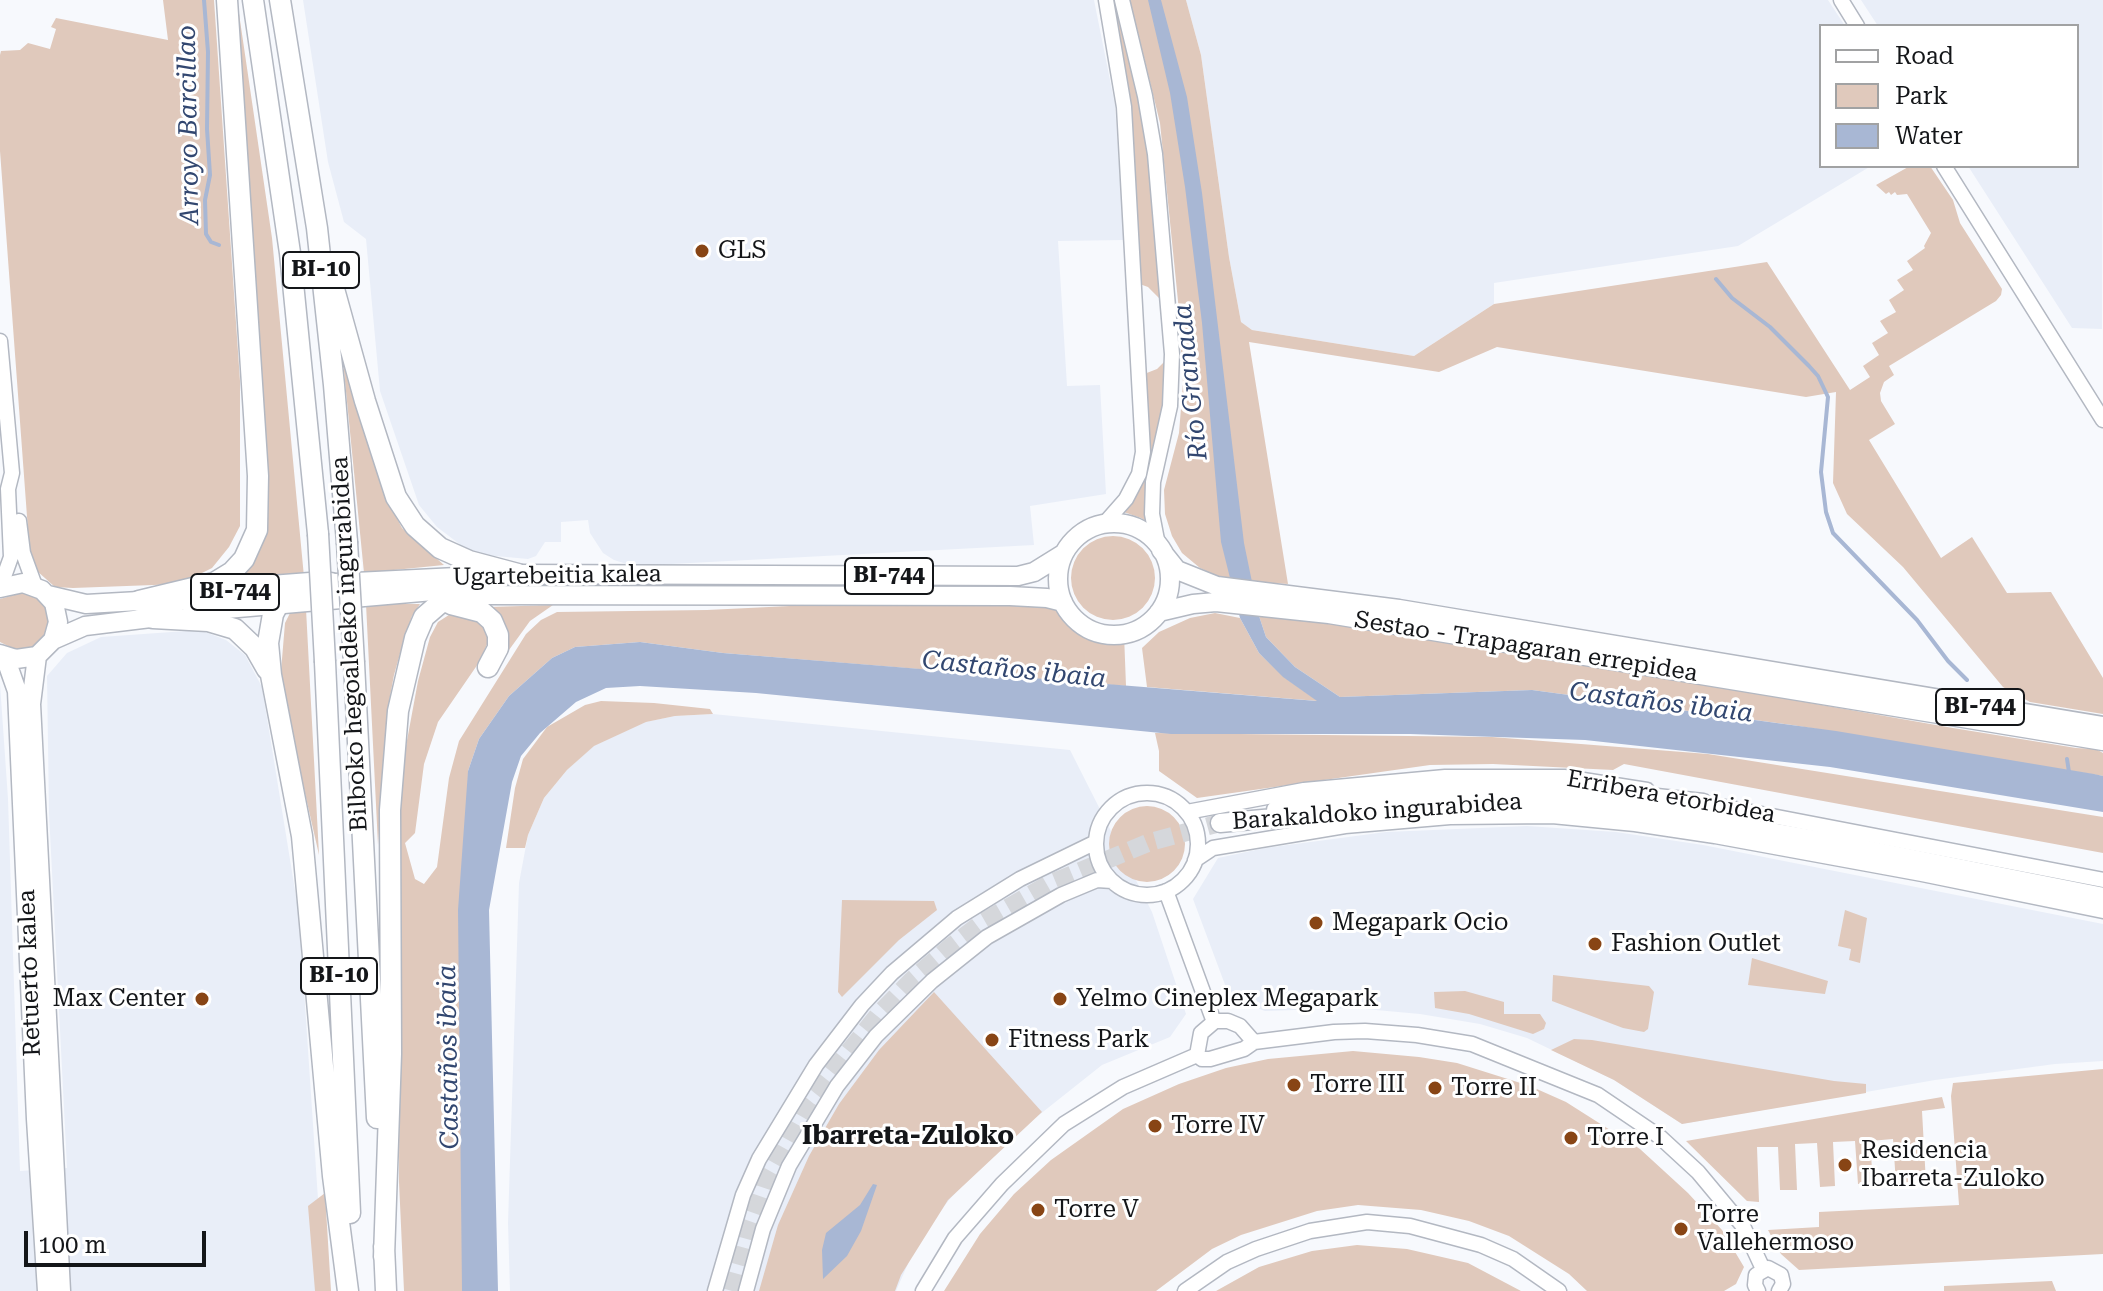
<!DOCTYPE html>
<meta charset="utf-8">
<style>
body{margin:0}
#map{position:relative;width:2103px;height:1291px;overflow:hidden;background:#f7f9fd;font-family:"Roboto Serif",serif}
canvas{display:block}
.legend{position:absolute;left:1819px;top:24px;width:260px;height:144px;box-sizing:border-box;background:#fff;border:2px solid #a1a2a3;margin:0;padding:10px 14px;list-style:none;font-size:24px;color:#141619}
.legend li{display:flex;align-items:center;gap:16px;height:40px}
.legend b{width:40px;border:2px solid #a1a2a3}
.scale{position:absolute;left:24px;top:1231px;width:182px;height:36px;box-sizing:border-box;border:4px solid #141619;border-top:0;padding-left:10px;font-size:24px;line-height:28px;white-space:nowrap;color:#141619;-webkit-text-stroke:6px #fff;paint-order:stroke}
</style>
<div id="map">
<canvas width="2103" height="1291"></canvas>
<ul class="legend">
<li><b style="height:10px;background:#fff"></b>Road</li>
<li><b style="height:22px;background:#e0c9bc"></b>Park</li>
<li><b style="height:22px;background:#a8b7d4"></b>Water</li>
</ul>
<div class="scale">100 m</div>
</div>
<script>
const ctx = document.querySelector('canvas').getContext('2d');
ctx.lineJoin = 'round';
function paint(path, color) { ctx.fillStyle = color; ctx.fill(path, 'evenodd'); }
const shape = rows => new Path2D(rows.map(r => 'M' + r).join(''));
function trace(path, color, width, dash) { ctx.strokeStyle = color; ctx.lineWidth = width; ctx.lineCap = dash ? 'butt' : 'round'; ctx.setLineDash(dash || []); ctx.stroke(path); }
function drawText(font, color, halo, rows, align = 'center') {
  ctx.font = font + ' "Roboto Serif",serif'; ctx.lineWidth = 6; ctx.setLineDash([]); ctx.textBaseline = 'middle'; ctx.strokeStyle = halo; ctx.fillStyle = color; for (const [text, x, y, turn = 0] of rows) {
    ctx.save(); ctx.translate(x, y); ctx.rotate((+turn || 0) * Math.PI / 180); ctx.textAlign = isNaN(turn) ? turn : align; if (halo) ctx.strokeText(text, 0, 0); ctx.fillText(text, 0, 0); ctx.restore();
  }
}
const built = shape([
 [303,0,1094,0,1115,105,1124,240,1058,241,1067,386,1100,385,1106,494,1030,506,1034,545,633,566,614,560,603,553,590,533,588,520,561,522,561,542,545,542,536,556,528,559,485,555,466,549,437,527,419,505,380,391,366,239,344,222,328,162],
 [1186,0,1828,0,1845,26,1821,26,1821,166,1871,166,1738,246,1494,283,1494,304,1414,356,1252,330,1241,322,1229,257,1201,55],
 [1861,0,2103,0,2102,329,2072,328,1968,166,2077,166,2077,26,1878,26],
 [200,630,226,640,245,655,262,687,299,915,318,1199,320,1291,0,1291,0,684,8,799,20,1171,67,1168,49,813,47,676,67,653,101,637],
 [713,714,1070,750,1152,912,1186,1014,1170,1037,1102,1065,1000,1146,949,1200,918,1241,896,1291,510,1291,508,1223,519,883,528,835,544,798,567,770,593,746,645,722,675,716],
 [1527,826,1616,832,1703,845,2103,924,2103,1061,2055,1064,1935,1080,1682,1124,1614,1080,1527,1038,1480,1024,1420,1014,1354,1008,1265,1011,1230,998,1193,899,1218,858,1265,848,1386,832]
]);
const green = shape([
 [163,0,214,0,240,381,240,526,229,547,212,568,180,584,73,588,55,587,37,571,30,557,0,151,0,55,1,51,20,50,28,43,50,49,56,29,51,27,56,18,168,40],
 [237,0,272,238,304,577,219,588,261,544],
 [1112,0,1145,96,1163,302,1148,287,1134,282],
 [1130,0,1186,0,1201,55,1229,257,1241,322,1252,330,1414,356,1494,304,1767,262,1850,390,1870,377,1863,366,1879,355,1872,343,1888,333,1880,321,1896,312,1889,300,1904,290,1897,280,1913,270,1907,261,1925,248,1924,246,1931,233,1907,194,1897,195,1895,192,1891,195,1889,192,1886,194,1876,185,1910,166,1930,166,1953,200,1960,223,2002,289,2001,295,1996,301,1889,366,1894,375,1884,382,1880,393,1881,401,1895,424,1869,440,1941,558,1972,537,2007,593,2051,592,2103,678,2103,714,2030,702,2003,687,1903,567,1847,514,1833,483,1836,392,1806,397,1497,347,1439,372,1249,342,1288,584,1225,580,1200,568,1182,553,1172,536,1165,514,1164,490,1179,433,1183,383,1178,301,1160,123],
 [341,341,389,503,402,528,444,565,364,573],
 [1172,354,1154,526,1141,518,1115,509,1139,474,1139,376,1157,369],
 '1071 578a42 42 0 1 1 84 0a42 42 0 1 1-84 0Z',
 [25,592,35,596,45,605,49,621,47,634,35,647,18,651,0,642,0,599],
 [996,596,1063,602,1074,618,1092,630,1104,634,1124,634,1126,686,723,653,640,642,575,647,552,658,509,696,479,739,468,771,463,1291,404,1291,399,1182,400,896,398,811,406,746,418,681,430,637,438,622,452,613,483,622,490,637,480,661,438,722,424,764,415,833,405,843,415,879,424,884,437,867,449,778,459,741,526,634,541,620,557,612,707,610],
 [366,604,420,604,412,616,405,636,394,675,387,713,378,845],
 [553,605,530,621,509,650,506,626,489,607],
 [306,609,319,855,280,683,285,623,290,613],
 [1215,613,1240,618,1259,653,1284,677,1318,701,1147,687,1142,648,1159,632,1190,618],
 [1259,616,1407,632,1953,728,2076,748,2096,749,2103,753,2103,776,1792,725,1532,690,1340,697,1295,667,1266,637],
 [601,701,654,703,710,709,713,714,675,716,646,722,594,746,567,770,544,798,528,835,525,848,506,848,515,788,523,759,547,727,585,705],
 [1155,733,1492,737,1708,754,2103,817,2103,853,1624,764,1613,770,1493,764,1430,765,1197,798,1159,771,1159,751],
 '1109 844a38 38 0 1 1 76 0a38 38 0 1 1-76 0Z',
 [842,900,934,901,937,910,899,940,842,997,838,992],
 [1845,910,1867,918,1860,963,1849,960,1851,949,1838,946],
 [1752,958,1828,981,1825,994,1748,985],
 [1553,975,1649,986,1654,992,1648,1029,1644,1032,1623,1028,1552,1001],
 [1465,991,1504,1002,1504,1014,1540,1014,1546,1023,1544,1029,1533,1034,1469,1014,1435,1008,1434,992],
 [934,992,1042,1112,948,1200,901,1275,895,1291,759,1291,778,1225,809,1156,839,1104,879,1050],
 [1574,1039,1592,1040,1834,1081,1866,1084,1866,1093,1682,1124,1614,1080,1551,1050],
 [1353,1051,1419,1057,1457,1063,1530,1086,1566,1102,1640,1149,1688,1193,1722,1230,1744,1267,1736,1284,1724,1291,1587,1291,1569,1274,1509,1236,1469,1221,1421,1210,1358,1205,1317,1211,1241,1235,1212,1249,1156,1291,944,1291,980,1234,1014,1194,1051,1160,1123,1109,1179,1084,1226,1068,1268,1059],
 [2103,1069,2103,1254,1799,1270,1781,1254,1768,1230,1819,1227,1819,1212,1959,1205,1951,1096,1953,1083],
 [1942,1097,1945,1108,1922,1111,1926,1183,1896,1184,1893,1139,1870,1141,1873,1183,1858,1184,1855,1141,1833,1142,1835,1186,1820,1187,1817,1143,1795,1144,1797,1190,1780,1190,1778,1147,1757,1147,1759,1202,1747,1201,1686,1141],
 [325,1193,331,1291,315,1291,308,1206],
 [1357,1245,1407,1249,1468,1263,1521,1291,1216,1291,1259,1267,1312,1251],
 [2052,1281,2056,1291,1944,1291,1944,1286]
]);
const water = shape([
 [1148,0,1161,0,1187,97,1202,193,1244,543,1259,616,1266,637,1295,667,1340,697,1532,690,1836,731,2094,774,2103,776,2103,812,1830,767,1585,740,1410,734,1171,734,756,693,640,686,606,688,576,702,540,733,521,756,512,782,489,910,498,1291,462,1291,458,910,468,771,479,739,509,696,552,658,575,647,640,642,723,653,1317,701,1283,677,1259,653,1240,618,1221,542,1202,323,1185,187,1170,93],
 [873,1184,877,1185,861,1231,847,1256,823,1279,822,1250,826,1233,860,1205]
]);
const stream = shape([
 [204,0,208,52,207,129,210,175,205,200,206,234,211,242,219,245],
 [1716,279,1732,298,1770,327,1809,366,1818,376,1828,397,1821,472,1826,512,1833,533,1917,620,1948,661,1967,680],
 [2067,759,2069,772]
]);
const majorTunnel = shape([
 [732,1291,750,1226,768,1174,809,1101,879,1014,912,980,949,948,983,922,1049,884,1150,842,1220,823]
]);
const minor = shape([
 [1122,0,1145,96,1155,154,1172,354,1170,406,1153,482,1152,514,1158,545],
 [1841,0,1857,26],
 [1944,166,2103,420],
 [0,341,12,473,8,489,11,557,0,588],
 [19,521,23,553,35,586],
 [1104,524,1126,499,1139,474,1143,452,1124,107,1106,0],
 '1096 844a51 51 0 1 1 102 0a51 51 0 1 1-102 0Z',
 [1694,801,2103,880],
 [1187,812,1304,790,1445,777,1564,777,1647,790],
 [1195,860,1213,848,1345,826,1450,817,1552,816,1635,824,1715,836,1922,874,2103,911],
 [1166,891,1214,1022],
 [1197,1055,1201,1033,1215,1021,1228,1021,1240,1026,1254,1042],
 [715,1291,743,1195,759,1159,816,1065,862,1005,892,973,957,918,1020,879,1096,842],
 [746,1291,763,1229,789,1166,837,1086,876,1036,932,981,987,937,1061,895,1097,880,1112,881],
 [923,1291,955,1238,1002,1184,1064,1124,1123,1087,1197,1055,1202,1059,1210,1059,1244,1049,1254,1042,1334,1032,1365,1031,1417,1035,1472,1044,1598,1095,1660,1137,1698,1172,1743,1226,1763,1269],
 [1185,1291,1227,1262,1256,1249,1310,1231,1367,1222,1410,1226,1481,1245,1513,1259,1559,1291],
 [1758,1291,1755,1285,1756,1275,1768,1268,1781,1275,1783,1284,1779,1291]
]);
const major = shape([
 '1058 579a56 56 0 1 1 112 0a56 56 0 1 1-112 0Z',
 [1161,550,1177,570,1217,586,1399,609,2103,726],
 [335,583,518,574,1018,576,1034,572,1063,554],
 [0,588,23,583,42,590,54,603,58,622,53,640,37,656,16,659,0,654],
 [48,595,86,604,139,601,171,603,258,586,310,582],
 [192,612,433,591,483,595,1010,596,1047,598,1063,602],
 [1159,612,1193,604,1216,602,1329,614,2103,741],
 [53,640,85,626,167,616],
 [37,656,31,704,61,1291],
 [5,657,17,691,36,1119,47,1291],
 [1276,810,1308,802,1361,795,1477,787,1564,788,1703,803],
 [1220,823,1444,802,1516,801,1598,805,1680,816,1828,842,2103,897]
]);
const highway = shape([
 [253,0,290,253,318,534],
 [280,0,317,228,334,385,347,542],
 [334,289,365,401,396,497,415,526,440,548,469,561,518,574],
 [331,583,288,593,282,597,273,614,268,643,271,675,302,836,333,1176,348,1291],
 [139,601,214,583,232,572,244,559,257,530,258,476,227,0],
 [451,604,482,612,492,621,498,635,498,648,488,667],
 [153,618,208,621,235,629,255,648,267,669],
 [325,662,350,1213],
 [354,663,377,1118],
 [384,1246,386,1291],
 [384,1257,391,1054,390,810,398,711,415,638,424,617,439,604,454,597,483,595]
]);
const highwayBridge = shape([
 [318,534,325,662],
 [347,542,354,663]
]);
const markers = [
 [702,251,8,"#884515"],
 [1316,923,8,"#884515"],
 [1595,944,8,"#884515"],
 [202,999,8,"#884515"],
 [1060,999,8,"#884515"],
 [992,1040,8,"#884515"],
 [1294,1085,8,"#884515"],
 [1435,1088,8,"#884515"],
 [1155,1126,8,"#884515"],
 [1571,1138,8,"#884515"],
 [1845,1165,8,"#884515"],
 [1038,1210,8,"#884515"],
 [1681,1229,8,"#884515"]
];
const shields = [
 [321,270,76],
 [889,576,88],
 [235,592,88],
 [1980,707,88],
 [339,976,76]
];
const shieldNames = [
 ["BI-10",321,270],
 ["BI-744",889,576],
 ["BI-744",235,592],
 ["BI-744",1980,707],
 ["BI-10",339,976]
];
const poiNames = [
 ["GLS",718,251],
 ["Megapark Ocio",1332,923],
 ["Fashion Outlet",1611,944],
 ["Max Center",186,999,"right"],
 ["Yelmo Cineplex Megapark",1076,999],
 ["Fitness Park",1008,1040],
 ["Torre III",1310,1085],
 ["Torre II",1451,1088],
 ["Torre IV",1171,1126],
 ["Torre I",1587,1138],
 ["Residencia",1861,1151],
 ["Ibarreta-Zuloko",1861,1179],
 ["Torre V",1054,1210],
 ["Torre",1697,1215],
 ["Vallehermoso",1697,1243]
];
const streetNames = [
 ["Ugartebeitia kalea",557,576,-1],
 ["Bilboko hegoaldeko ingurabidea",350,644,-93],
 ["Sestao - Trapagaran errepidea",1526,647,9],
 ["Erribera etorbidea",1671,797,10],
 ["Barakaldoko ingurabidea",1377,812,-4],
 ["Retuerto kalea",30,973,-92]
];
const waterNames = [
 ["Arroyo Barcillao",189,125,-91],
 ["Río Granada",1191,382,-96],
 ["Castaños ibaia",1014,670,6],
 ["Castaños ibaia",1661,703,7],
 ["Castaños ibaia",449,1057,-91]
];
const neighbourhoodNames = [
 ["Ibarreta-Zuloko",908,1136]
];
paint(built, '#e9eef8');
paint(green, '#e0c9bc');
paint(water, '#a8b7d4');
trace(stream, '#a8b7d4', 4);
trace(majorTunnel, '#d5d7db', 18, [18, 9]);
trace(minor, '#b3b8c2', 17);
trace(major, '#b3b8c2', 21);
trace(highway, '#b3b8c2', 23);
trace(minor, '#fff', 14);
trace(major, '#fff', 18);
trace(highway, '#fff', 20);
trace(highwayBridge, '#b3b8c2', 23, []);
trace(highwayBridge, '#fff', 20);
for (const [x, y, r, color] of markers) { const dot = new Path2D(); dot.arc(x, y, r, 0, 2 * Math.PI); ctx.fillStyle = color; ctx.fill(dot); trace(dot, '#fff', 3); }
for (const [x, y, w] of shields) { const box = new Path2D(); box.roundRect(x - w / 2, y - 18, w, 36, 6); ctx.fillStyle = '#fff'; ctx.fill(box); trace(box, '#141619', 2); }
drawText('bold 22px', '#141619', null, shieldNames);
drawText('24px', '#141619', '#fff', poiNames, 'left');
drawText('24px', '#141619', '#fff', streetNames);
drawText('italic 26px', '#324770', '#fff', waterNames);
drawText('bold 26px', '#141619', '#fff', neighbourhoodNames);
</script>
